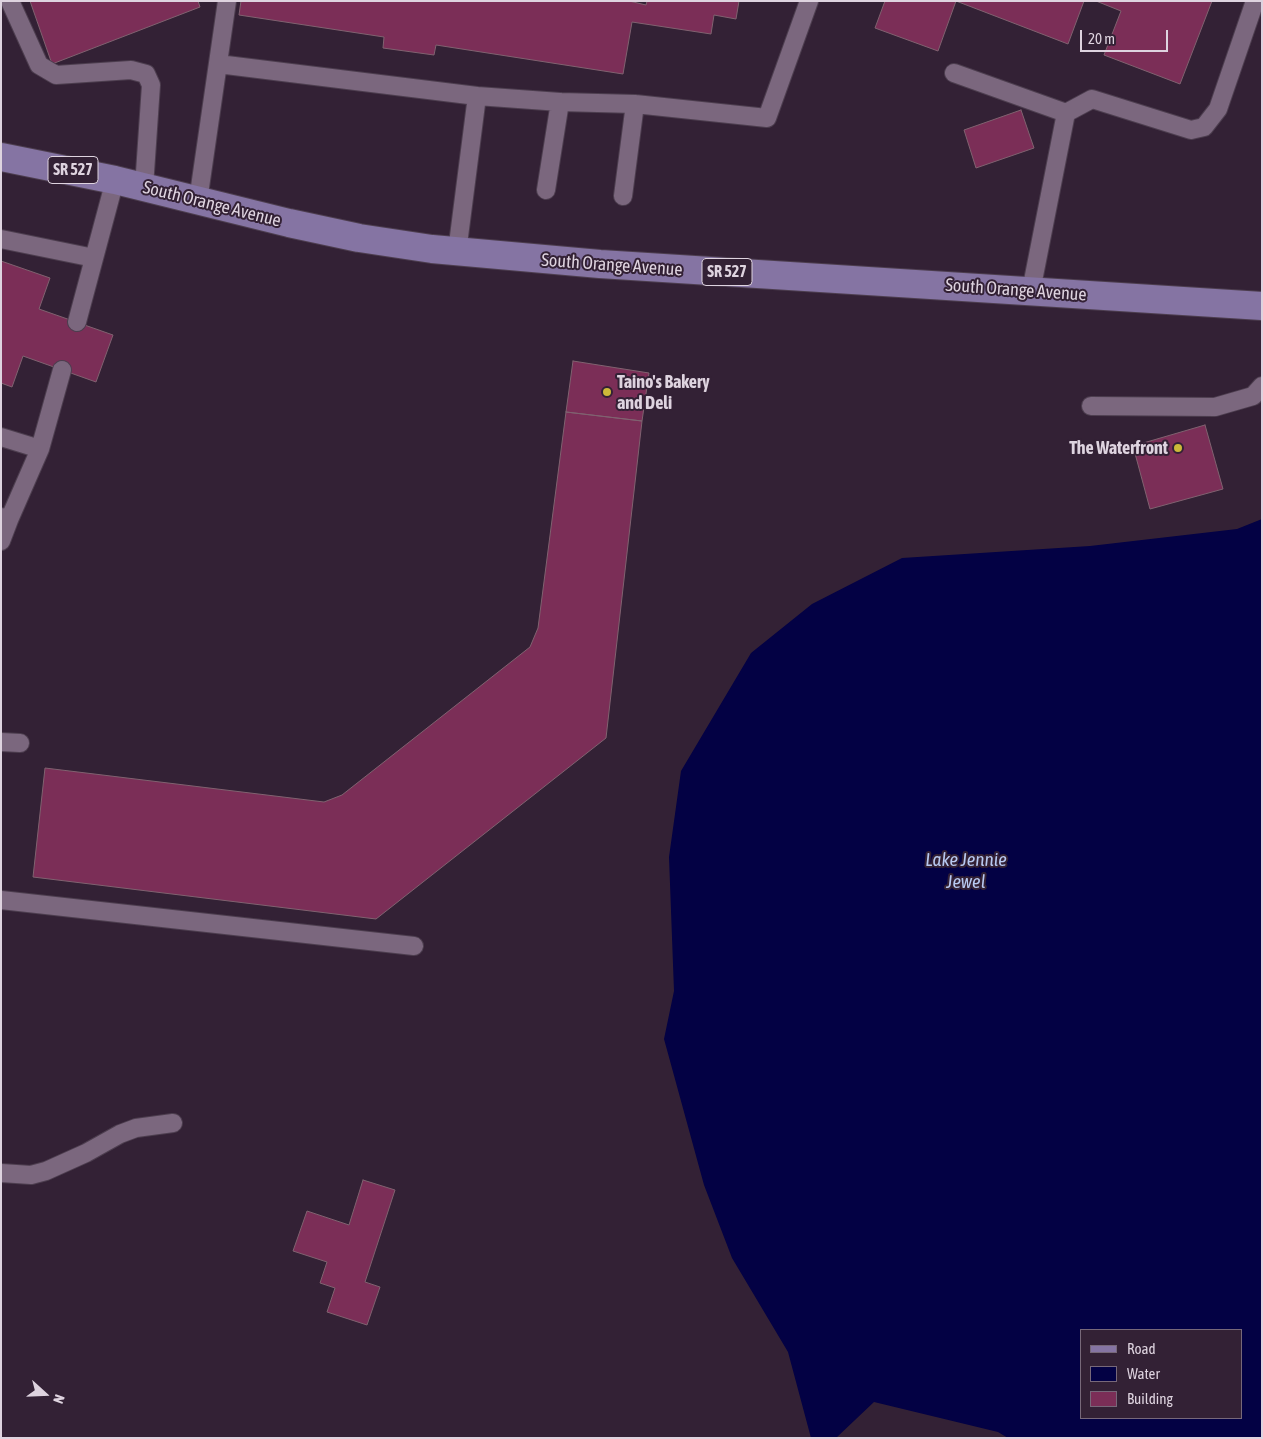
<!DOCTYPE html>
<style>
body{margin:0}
#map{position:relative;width:1263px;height:1439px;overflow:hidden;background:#332135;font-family:"Asap Condensed",sans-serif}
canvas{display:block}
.frame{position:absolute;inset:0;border:2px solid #ded3df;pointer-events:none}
.legend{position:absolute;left:1080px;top:1329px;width:162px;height:90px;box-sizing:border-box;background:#332135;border:1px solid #776879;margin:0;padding:6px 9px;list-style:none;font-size:15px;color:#ded3df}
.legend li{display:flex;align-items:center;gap:10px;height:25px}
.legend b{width:25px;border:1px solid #776879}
.north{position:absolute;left:20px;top:1369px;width:50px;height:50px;-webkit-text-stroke:4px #332135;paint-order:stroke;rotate:110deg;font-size:14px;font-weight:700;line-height:20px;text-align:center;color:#ded3df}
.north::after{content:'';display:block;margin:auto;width:18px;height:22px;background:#ded3df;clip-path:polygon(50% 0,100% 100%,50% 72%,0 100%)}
.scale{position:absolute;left:1080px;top:30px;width:88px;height:22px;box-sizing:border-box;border:2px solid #ded3df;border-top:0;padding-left:6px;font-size:15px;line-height:18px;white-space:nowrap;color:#ded3df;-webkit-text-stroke:4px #332135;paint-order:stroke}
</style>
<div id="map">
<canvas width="1263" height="1439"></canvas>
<div class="frame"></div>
<ul class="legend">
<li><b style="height:6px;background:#8574a3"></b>Road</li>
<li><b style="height:14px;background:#030144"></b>Water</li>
<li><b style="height:14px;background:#7b2e57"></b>Building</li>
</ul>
<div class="north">N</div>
<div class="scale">20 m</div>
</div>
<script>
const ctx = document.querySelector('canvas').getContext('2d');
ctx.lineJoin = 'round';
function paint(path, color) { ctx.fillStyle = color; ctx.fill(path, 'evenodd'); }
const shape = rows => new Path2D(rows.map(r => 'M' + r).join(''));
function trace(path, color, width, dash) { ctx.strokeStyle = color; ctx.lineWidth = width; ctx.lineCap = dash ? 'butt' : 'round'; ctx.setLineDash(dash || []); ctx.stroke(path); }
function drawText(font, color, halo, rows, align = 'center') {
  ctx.font = font + ' "Asap Condensed",sans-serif'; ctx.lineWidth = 4; ctx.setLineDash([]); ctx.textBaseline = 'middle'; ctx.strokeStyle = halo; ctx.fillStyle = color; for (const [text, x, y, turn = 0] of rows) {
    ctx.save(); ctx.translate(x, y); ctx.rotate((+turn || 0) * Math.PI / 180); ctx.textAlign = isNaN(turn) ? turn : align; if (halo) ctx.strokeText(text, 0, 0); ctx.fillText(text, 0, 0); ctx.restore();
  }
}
const water = shape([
 [1262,519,1262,1438,1008,1438,998,1432,874,1402,836,1438,811,1438,788,1352,732,1258,704,1185,664,1039,674,991,669,857,681,771,751,653,812,604,902,558,1090,546,1237,529],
 [1082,1330,1242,1330,1242,1418,1082,1418]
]);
const building = shape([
 [30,1,198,1,200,7,52,64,30,1],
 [241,1,629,1,646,5,647,1,739,1,736,19,714,15,711,34,632,22,623,74,436,45,434,55,383,48,384,37,239,15,241,1],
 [885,1,1084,1,1068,44,956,1,938,51,875,28,885,1],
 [1096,1,1212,1,1180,84,1104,55,1121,11,1096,1],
 [1021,110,1034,148,976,168,964,130,1021,110],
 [1,261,50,278,39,309,113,335,96,382,23,356,12,387,1,383,1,261],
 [573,361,649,373,642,421,566,412,573,361],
 [566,412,642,421,606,738,376,919,33,877,45,768,324,802,342,795,530,647,538,628,566,412],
 [1205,425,1223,489,1150,509,1133,446,1205,425],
 [363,1180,395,1190,365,1282,380,1287,367,1325,327,1312,335,1288,320,1283,327,1262,293,1251,307,1211,349,1225,363,1180]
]);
const lane = shape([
 [10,1,39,65,56,75,131,70,146,74,151,85,144,187],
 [218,64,477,96],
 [954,73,1066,113,1031,291],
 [1066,113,1092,99,1191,130,1204,127,1218,109,1255,1],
 [546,190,560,102],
 [623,196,635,104],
 [198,201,227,1],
 [1,239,94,258],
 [457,252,477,96,560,102,635,104,767,118,809,1],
 [77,322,115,180],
 [1091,406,1215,407,1253,396,1262,386],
 [1,437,40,449,62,370],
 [1,517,9,520,1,541],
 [9,520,40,449],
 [1,742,20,743],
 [1,900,414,946],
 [1,1173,31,1175,46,1171,86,1153,120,1134,136,1128,173,1123]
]);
const primary = shape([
 [1,157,115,180,289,223,359,238,432,249,600,264,1262,306]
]);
const markers = [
 [607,392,5,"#ccb939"],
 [1178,448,5,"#ccb939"]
];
const shields = [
 [73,170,50],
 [727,272,50]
];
const shieldNames = [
 ["SR 527",73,170],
 ["SR 527",727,272]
];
const streetNames = [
 ["South Orange Avenue",212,204,14],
 ["South Orange Avenue",612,265,4],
 ["South Orange Avenue",1016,290,4]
];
const poiNames = [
 ["Taino's Bakery",617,382],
 ["and Deli",617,403],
 ["The Waterfront",1168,448,"right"]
];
const waterNames = [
 ["Lake Jennie",966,860],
 ["Jewel",966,882]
];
paint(water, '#030144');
paint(building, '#7b2e57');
trace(building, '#806270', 1);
trace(lane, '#4d3e4f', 20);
trace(primary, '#4d3e4f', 30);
trace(lane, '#7b677e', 18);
trace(primary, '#8574a3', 28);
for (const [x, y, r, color] of markers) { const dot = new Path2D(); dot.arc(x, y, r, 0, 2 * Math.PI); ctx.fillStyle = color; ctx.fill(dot); trace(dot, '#332135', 2); }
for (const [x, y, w] of shields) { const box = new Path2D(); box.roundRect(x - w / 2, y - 13.5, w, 27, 4); ctx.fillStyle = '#332135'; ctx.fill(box); trace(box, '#ded3df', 1); }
drawText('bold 16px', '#ded3df', null, shieldNames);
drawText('18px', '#ded3df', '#332135', streetNames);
drawText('bold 18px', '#ded3df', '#332135', poiNames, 'left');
drawText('italic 19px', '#b8c9f1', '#332135', waterNames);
</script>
